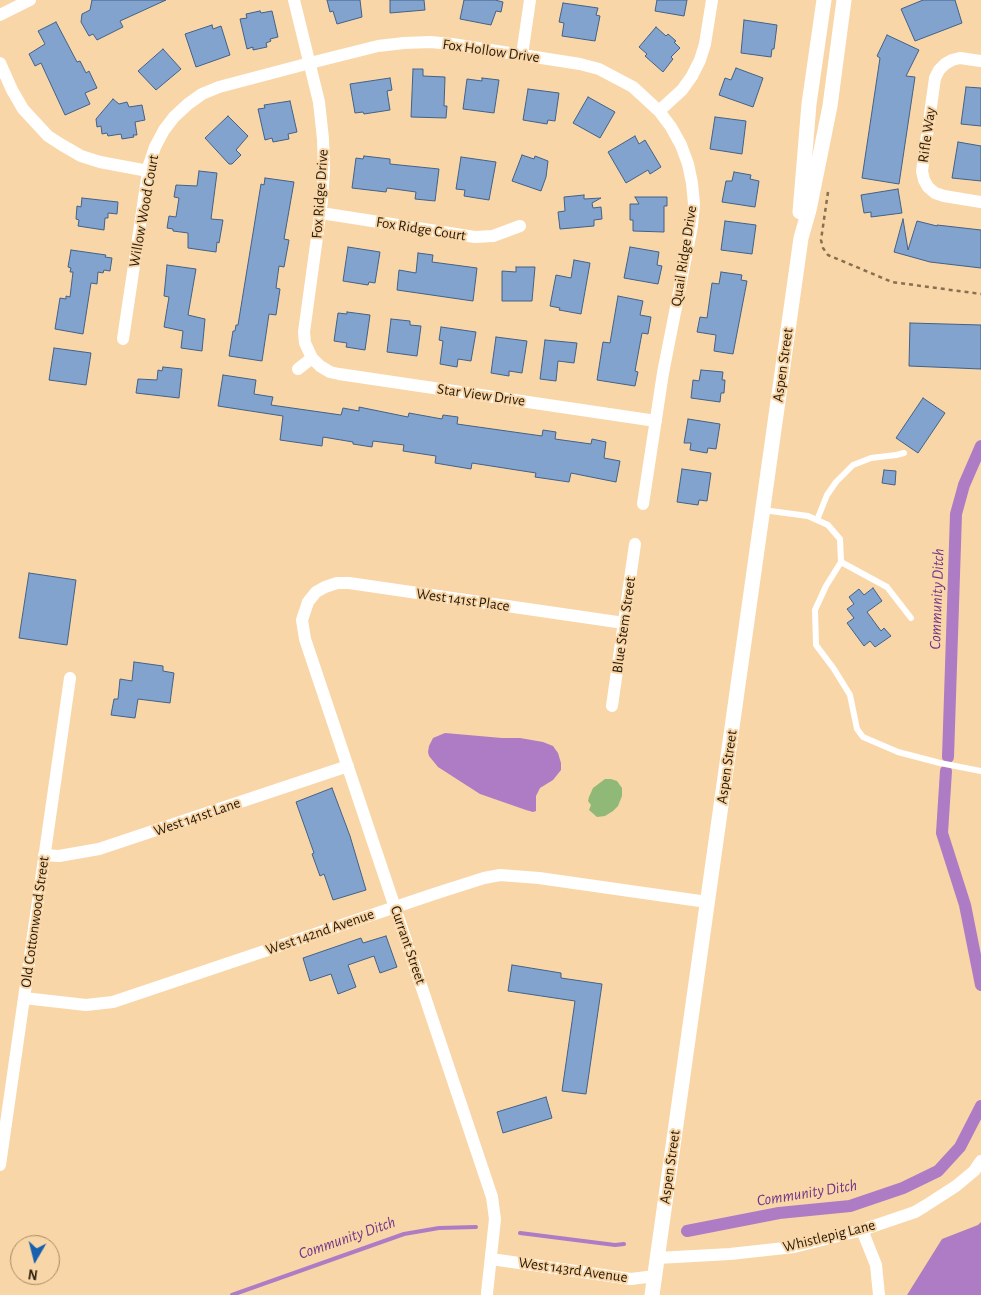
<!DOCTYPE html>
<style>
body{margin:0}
#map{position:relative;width:981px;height:1295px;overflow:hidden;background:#f9d6a7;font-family:"Alegreya Sans",sans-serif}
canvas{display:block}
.north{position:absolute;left:10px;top:1235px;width:50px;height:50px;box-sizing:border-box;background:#f9d6a7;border:1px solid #a58b68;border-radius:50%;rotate:188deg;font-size:14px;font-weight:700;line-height:20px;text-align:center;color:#281b09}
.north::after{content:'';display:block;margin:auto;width:18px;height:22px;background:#1660af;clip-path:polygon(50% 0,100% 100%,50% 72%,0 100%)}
</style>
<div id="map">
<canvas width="981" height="1295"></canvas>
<div class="north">N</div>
</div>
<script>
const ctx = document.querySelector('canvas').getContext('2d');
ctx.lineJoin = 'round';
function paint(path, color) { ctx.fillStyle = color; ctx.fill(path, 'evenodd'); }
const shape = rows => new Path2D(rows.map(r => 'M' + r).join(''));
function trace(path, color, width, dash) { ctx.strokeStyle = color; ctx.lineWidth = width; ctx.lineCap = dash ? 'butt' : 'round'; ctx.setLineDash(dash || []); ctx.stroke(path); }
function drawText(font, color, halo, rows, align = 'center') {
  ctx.font = font + ' "Alegreya Sans",sans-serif'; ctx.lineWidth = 4; ctx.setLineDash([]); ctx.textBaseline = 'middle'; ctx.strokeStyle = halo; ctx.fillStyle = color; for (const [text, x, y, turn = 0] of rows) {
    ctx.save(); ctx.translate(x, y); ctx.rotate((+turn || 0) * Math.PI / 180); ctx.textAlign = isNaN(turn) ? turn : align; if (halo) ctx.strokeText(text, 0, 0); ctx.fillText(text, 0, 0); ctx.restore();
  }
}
const green = shape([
 [605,779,611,779,617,781,622,788,622,796,618,806,613,811,605,816,597,817,589,810,591,805,588,801,589,797,593,788]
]);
const water = shape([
 [445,733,502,738,520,738,543,742,553,746,558,753,561,763,561,770,553,780,540,788,536,796,536,811,533,812,526,810,480,794,438,767,429,756,428,752,429,746,433,738],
 [981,1222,981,1295,907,1295,942,1239,978,1225]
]);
const stream = shape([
 [520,1233,615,1245,624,1244],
 [232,1295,404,1234,439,1228,476,1227]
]);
const canal = shape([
 [948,757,956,514,964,485,981,446],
 [946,771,942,833,965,905,981,985],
 [687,1231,779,1213,850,1206,903,1188,938,1171,960,1147,981,1106]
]);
const building = shape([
 [92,0,166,0,120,21,123,27,97,40,93,34,89,36,81,22,82,14,90,10,92,0],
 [327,0,360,0,362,17,337,24,333,11,330,12,327,0],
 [390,0,424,0,425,10,390,13,390,0],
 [464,0,495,0,503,2,501,12,496,11,491,25,460,19,464,0],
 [657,0,687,0,684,16,655,11,657,0],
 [923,0,955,0,962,23,915,41,901,9,923,0],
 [563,3,598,8,596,15,600,16,595,41,562,36,564,23,559,22,563,3],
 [260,11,261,13,272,11,278,37,270,39,271,41,266,43,267,47,253,50,253,47,247,49,240,19,247,18,246,14,260,11],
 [744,20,777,25,774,49,772,49,771,57,741,53,744,20],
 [56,22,77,62,80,61,86,73,89,71,97,88,85,93,90,104,65,115,41,63,35,66,29,54,45,44,38,31,56,22],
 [212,25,213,29,221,26,230,55,196,67,185,34,212,25],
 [656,27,666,36,668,34,676,41,674,42,680,48,671,57,673,59,663,72,645,56,647,54,639,47,656,27],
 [887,35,919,50,906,76,915,77,899,184,862,178,880,58,877,56,887,35],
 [163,49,181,69,156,90,138,71,163,49],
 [736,68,763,78,753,107,719,95,725,78,731,80,736,68],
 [413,69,423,69,423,76,445,77,444,106,447,106,446,118,411,117,413,69],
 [390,78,392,90,387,91,390,110,364,114,363,112,355,113,350,84,390,78],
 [482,78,499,80,494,113,463,109,467,79,482,81,482,78],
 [966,87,981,88,981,126,961,124,966,87],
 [528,89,559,93,555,121,548,120,547,124,523,120,528,89],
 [588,97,615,112,600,138,573,123,588,97],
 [113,99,119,104,127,102,129,107,142,105,145,120,135,122,137,135,133,135,134,137,122,139,121,134,108,136,107,133,102,134,101,126,97,127,96,119,113,99],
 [290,101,297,132,288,134,289,139,273,142,272,138,265,140,258,109,265,108,264,105,290,101],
 [228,116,248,136,236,150,241,155,232,164,229,164,205,138,228,116],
 [715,117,746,121,742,154,710,149,715,117],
 [635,136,639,144,645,140,661,167,650,174,648,170,626,183,608,152,635,136],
 [958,142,981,146,981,181,952,178,958,142],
 [522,155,534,159,535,156,548,161,546,177,541,191,512,181,522,155],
 [364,156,390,159,390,164,439,169,435,201,415,199,416,192,387,188,386,192,352,188,356,158,363,159,364,156],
 [461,157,496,162,489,200,464,196,465,190,456,189,461,157],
 [199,171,217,173,211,219,223,220,219,243,217,242,216,252,188,248,188,233,173,231,173,229,167,228,169,216,176,217,179,198,174,197,176,185,197,186,199,171],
 [734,172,751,175,750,179,759,181,755,207,722,202,726,181,732,181,734,172],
 [265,178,294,182,284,239,289,240,284,267,279,266,276,288,280,289,276,315,269,314,262,361,229,356,233,331,235,331,236,325,238,325,261,184,264,185,265,178],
 [898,189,902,213,871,217,871,212,864,213,861,195,898,189],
 [584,195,584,199,601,198,592,203,593,208,601,207,602,219,594,220,594,226,560,229,558,212,565,211,564,197,584,195],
 [635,197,667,197,667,206,664,206,664,232,633,231,633,220,630,220,630,204,639,204,635,197],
 [82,198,118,202,117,214,108,213,108,218,105,218,104,230,78,226,79,220,76,219,77,206,81,207,82,198],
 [903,219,908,250,917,221,937,226,937,225,981,230,981,268,930,262,894,252,903,219],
 [725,221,756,225,752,254,721,250,725,221],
 [348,247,380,252,375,283,369,282,368,285,343,281,348,247],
 [630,247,659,252,657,265,662,266,658,284,624,278,630,247],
 [71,250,106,255,105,257,112,258,110,271,104,270,103,273,98,272,97,284,91,283,83,334,55,329,60,298,66,299,66,296,70,297,73,272,70,272,71,268,68,267,71,250],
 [418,253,433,255,432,262,477,268,473,301,397,290,399,270,416,273,418,253],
 [574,260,590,263,581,314,559,310,560,308,550,306,556,275,571,278,574,260],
 [167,265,196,269,188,315,205,319,202,351,181,348,183,331,164,327,169,297,164,296,167,265],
 [516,267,535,267,532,301,502,301,502,271,516,272,516,267],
 [721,272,742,275,741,280,747,281,733,354,714,351,716,335,697,332,700,317,707,318,712,283,719,284,721,272],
 [618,296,643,301,640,315,651,317,648,334,642,333,635,371,638,372,635,386,597,380,603,342,610,343,618,296],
 [347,312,370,315,365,350,346,347,347,343,334,341,338,313,347,314,347,312],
 [391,319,410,321,410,325,421,326,417,356,387,352,391,319],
 [910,323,981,325,981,369,909,366,910,323],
 [441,327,476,332,471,361,458,359,457,367,440,364,443,341,439,340,441,327],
 [496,337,527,341,522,373,509,371,509,376,491,373,496,337],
 [545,340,577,343,574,363,558,361,556,381,540,379,545,340],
 [54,348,91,353,86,385,49,380,54,348],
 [163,367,182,369,179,398,136,393,138,379,157,380,158,370,162,371,163,367],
 [701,370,723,372,722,380,725,380,724,393,721,393,720,402,691,398,693,380,699,381,701,370],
 [223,375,256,380,254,394,273,397,271,405,341,415,343,408,359,411,359,407,408,417,409,413,442,419,443,415,458,417,457,424,542,436,543,430,556,432,555,439,591,444,592,439,606,442,604,458,620,461,616,482,571,473,569,482,535,477,536,473,472,463,471,469,435,463,436,456,403,451,404,445,373,441,372,447,353,444,353,442,323,437,322,446,280,440,283,416,218,406,223,375],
 [923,398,945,413,918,453,896,438,923,398],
 [688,419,720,424,716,449,708,448,707,453,690,450,691,443,684,443,688,419],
 [682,469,711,473,707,501,699,500,698,505,677,502,682,469],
 [884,470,896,471,895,485,882,483,884,470],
 [29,573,76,580,67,645,19,638,29,573],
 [873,588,882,601,867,612,881,631,884,628,891,636,875,647,870,641,864,646,847,623,854,618,847,609,854,604,849,597,859,589,864,595,873,588],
 [134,662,163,666,163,671,174,673,170,703,138,699,135,718,111,715,114,699,118,699,120,679,132,681,134,662],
 [332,788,350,836,366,890,333,900,324,874,320,876,312,854,314,853,296,802,332,788],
 [386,936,397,967,380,973,374,956,348,965,356,987,338,994,331,974,310,981,303,958,361,938,363,943,386,936],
 [512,965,561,973,561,978,602,984,586,1094,562,1091,575,1001,508,991,512,965],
 [546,1097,552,1118,503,1133,497,1112,546,1097]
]);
const path = shape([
 [828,192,821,240,823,248,828,255,892,282,981,294]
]);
const service = shape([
 [763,510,808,516,828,525,840,539,841,562,826,586,815,610,816,645,834,669,850,695,857,729,863,737,898,752,940,763,981,771],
 [817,520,827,495,836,482,853,465,871,458,896,455,904,453],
 [841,562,887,587,911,618]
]);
const minor = shape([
 [294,0,319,102,323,139,324,170,322,201,304,332,305,343,312,358,320,366,330,372,339,374,656,421],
 [0,15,30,0],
 [522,55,530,0],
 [981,61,960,58,952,60,945,64,939,70,935,78,922,171,924,180,928,187,935,193,944,196,981,202],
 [0,63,12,90,23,109,48,136,62,145,81,156,100,162,148,171],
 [659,111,682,90,692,76,700,60,705,44,712,0],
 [321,213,475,237,493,236,520,226],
 [123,339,149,165,155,147,164,130,174,117,188,104,202,94,219,87,310,63,378,46,404,43,430,42,452,44,580,64,599,69,633,87,659,111,671,127,681,145,688,164,692,183,694,204,692,226,663,373,643,504],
 [298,369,312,358],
 [612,706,635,544],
 [44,855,59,856,99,849,348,766],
 [24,998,86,1005,113,1002,434,894,484,878,500,875,539,878,707,902],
 [0,1165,70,678],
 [862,1230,876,1265,879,1295],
 [657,1258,730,1254,794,1247,862,1230,915,1212,925,1206,956,1186,974,1171,981,1161],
 [491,1259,631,1279,655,1276],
 [487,1293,495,1219,492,1197,305,639,302,620,308,602,316,592,325,587,337,583,349,583,624,623]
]);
const tertiary = shape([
 [800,212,809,104,824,0],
 [652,1295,801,238,809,210,830,106,844,0]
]);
const streetNames = [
 ["Fox Hollow Drive",491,51,8],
 ["Rifle Way",927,135,-82],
 ["Fox Ridge Drive",320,194,-86],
 ["Willow Wood Court",144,211,-80],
 ["Fox Ridge Court",421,229,9],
 ["Quail Ridge Drive",684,256,-81],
 ["Aspen Street",783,365,-82],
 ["Star View Drive",481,395,8],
 ["West 141st Place",463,600,8],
 ["Blue Stem Street",624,625,-82],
 ["Aspen Street",727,767,-82],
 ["West 141st Lane",197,817,-19],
 ["Old Cottonwood Street",35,922,-82],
 ["West 142nd Avenue",320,932,-19],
 ["Currant Street",408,945,71],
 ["Aspen Street",670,1167,-82],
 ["Whistlepig Lane",829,1236,-14],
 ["West 143rd Avenue",573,1270,8]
];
const waterNames = [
 ["Community Ditch",937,599,-88],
 ["Community Ditch",807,1193,-9],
 ["Community Ditch",347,1238,-19]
];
paint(green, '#90b978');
paint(water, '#ad7cc4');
trace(stream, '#ad7cc4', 4);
trace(canal, '#ad7cc4', 12);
paint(building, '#82a3cd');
trace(building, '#426188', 1);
trace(path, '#877051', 2.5, [4, 4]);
trace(service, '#fff', 6);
trace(minor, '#fff', 12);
trace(tertiary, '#fff', 15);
drawText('15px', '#281b09', '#f9d6a7', streetNames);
drawText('italic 16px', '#70338a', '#f9d6a7', waterNames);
</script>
